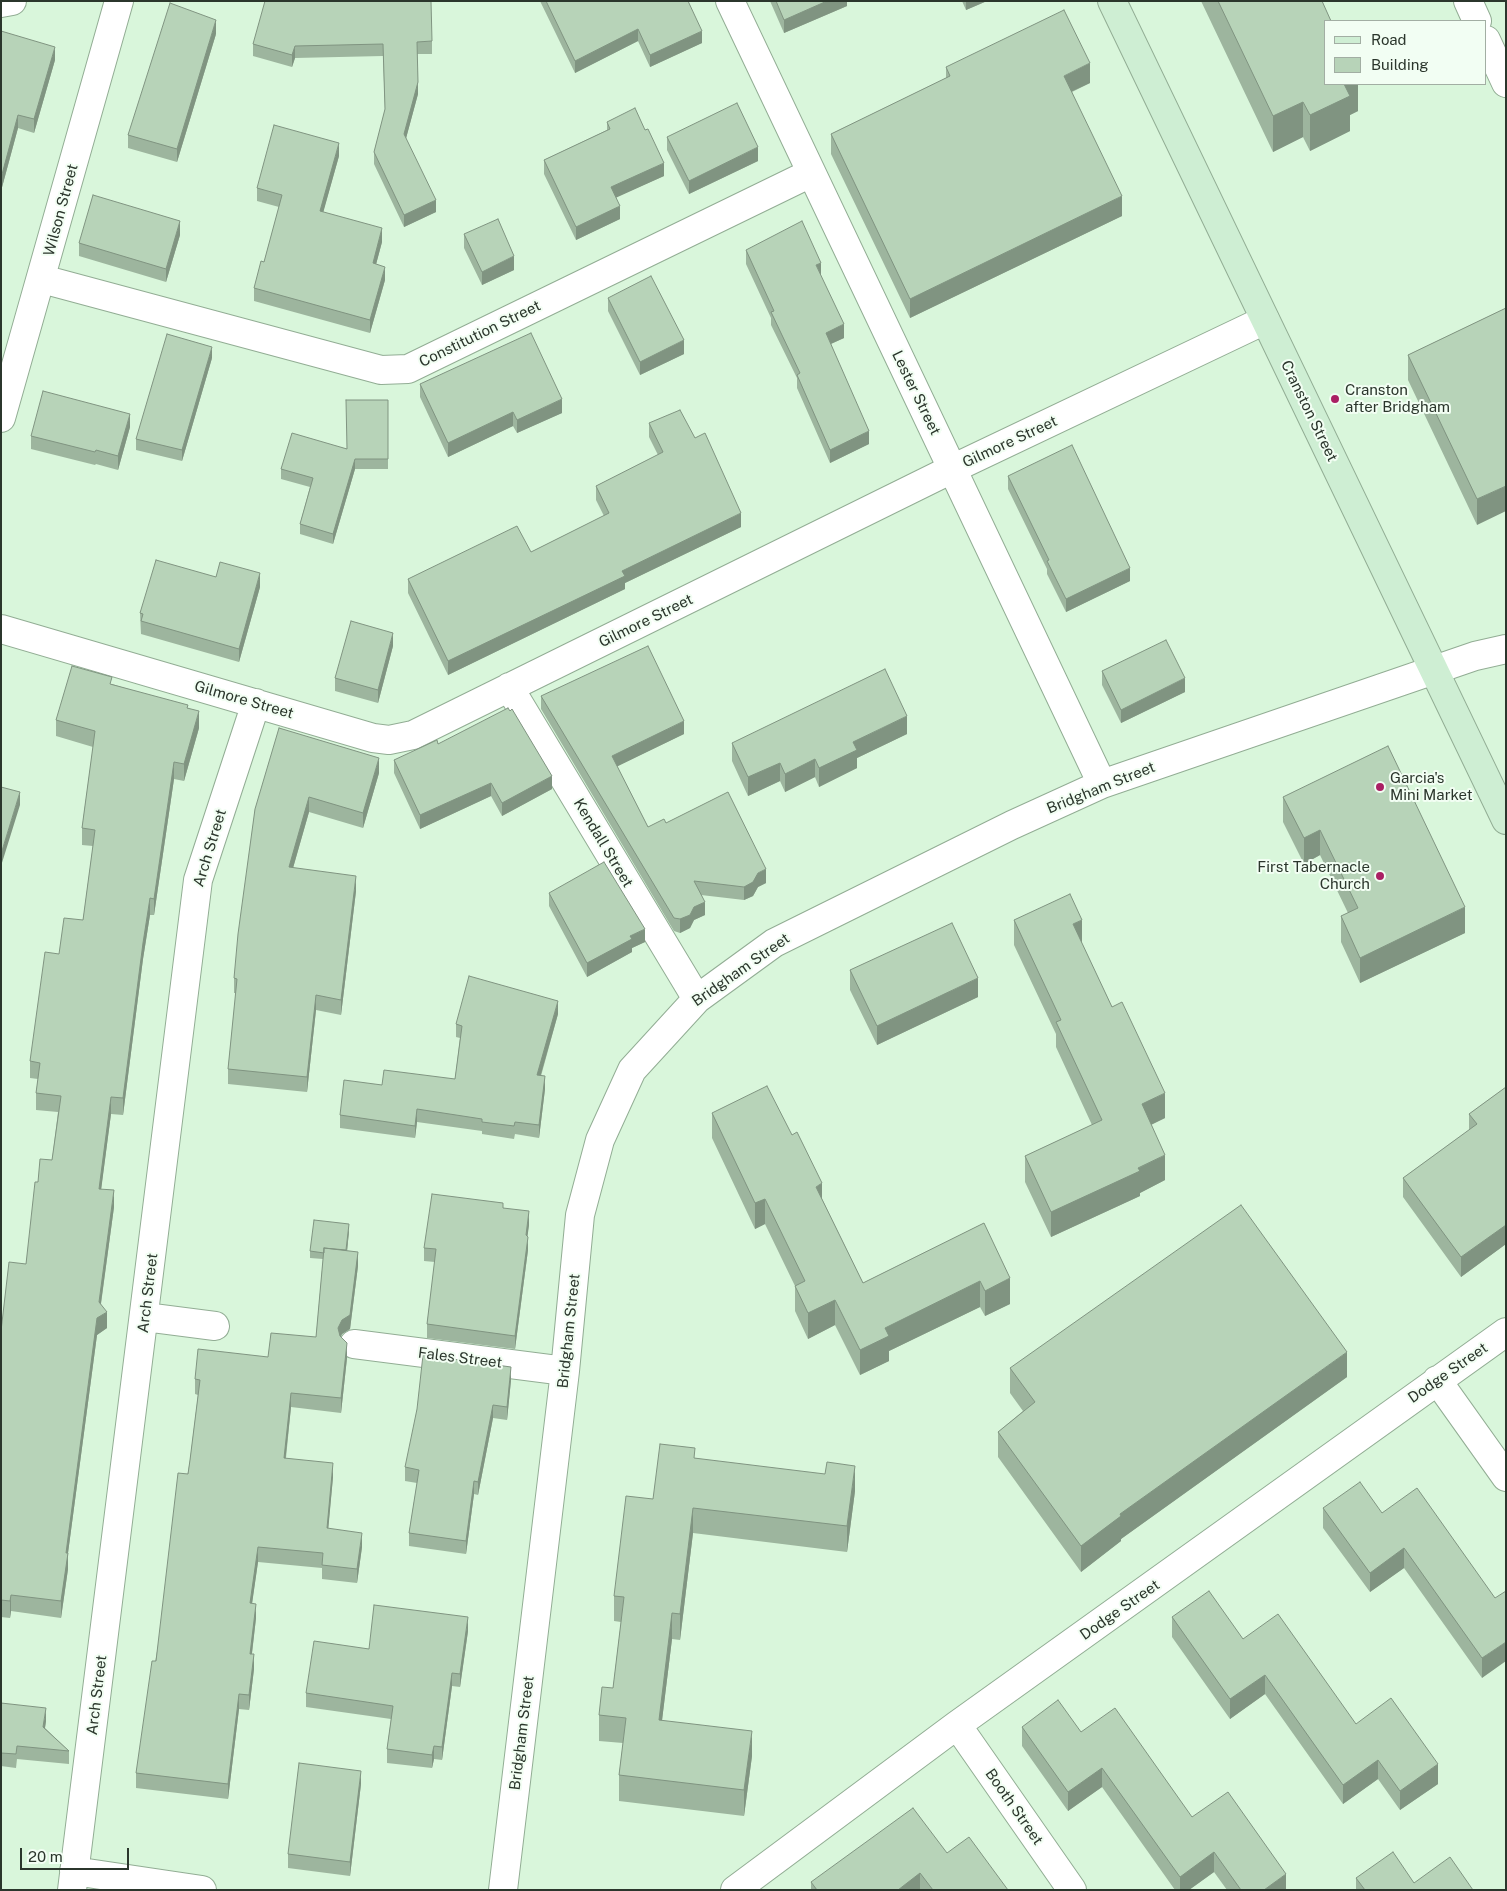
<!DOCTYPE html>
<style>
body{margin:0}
#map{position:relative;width:1507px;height:1891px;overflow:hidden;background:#d9f6db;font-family:"Public Sans",sans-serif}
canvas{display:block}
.frame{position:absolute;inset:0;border:2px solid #2b362c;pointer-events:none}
.legend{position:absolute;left:1324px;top:20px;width:162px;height:65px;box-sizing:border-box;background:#f2fef3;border:1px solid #a2aea3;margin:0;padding:6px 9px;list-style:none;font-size:15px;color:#2b362c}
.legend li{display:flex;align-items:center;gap:10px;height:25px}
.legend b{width:25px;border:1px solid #a2aea3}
.scale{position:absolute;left:20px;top:1848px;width:109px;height:22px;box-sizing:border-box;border:2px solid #2b362c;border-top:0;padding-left:6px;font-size:15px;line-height:18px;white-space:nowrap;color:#2b362c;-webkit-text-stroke:4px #f2fef3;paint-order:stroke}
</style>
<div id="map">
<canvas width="1507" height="1891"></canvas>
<div class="frame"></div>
<ul class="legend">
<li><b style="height:6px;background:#ceeed3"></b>Road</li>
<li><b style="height:14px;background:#b7d3b8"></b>Building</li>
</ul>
<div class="scale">20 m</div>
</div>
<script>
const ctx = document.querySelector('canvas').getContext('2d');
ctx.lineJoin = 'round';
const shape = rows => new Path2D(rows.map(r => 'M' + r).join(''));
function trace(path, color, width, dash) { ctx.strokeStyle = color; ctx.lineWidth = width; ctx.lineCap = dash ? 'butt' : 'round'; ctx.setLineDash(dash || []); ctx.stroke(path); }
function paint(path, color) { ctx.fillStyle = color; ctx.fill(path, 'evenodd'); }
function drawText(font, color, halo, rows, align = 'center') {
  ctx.font = font + ' "Public Sans",sans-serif'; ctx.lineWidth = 4; ctx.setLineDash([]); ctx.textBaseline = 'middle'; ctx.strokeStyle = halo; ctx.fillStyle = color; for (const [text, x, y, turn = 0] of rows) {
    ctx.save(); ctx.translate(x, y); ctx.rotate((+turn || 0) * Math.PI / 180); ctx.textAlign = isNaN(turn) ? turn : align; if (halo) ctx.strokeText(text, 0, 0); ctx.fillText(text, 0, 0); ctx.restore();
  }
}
const minor = shape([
 [730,1,1102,784],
 [1468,1,1477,21],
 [1,3,12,1],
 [1486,40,1506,83],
 [42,279,381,370,408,369,811,173],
 [1,418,119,1],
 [1,629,373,738,389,740,413,735,952,469,1265,320],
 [509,687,697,999],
 [145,1317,215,1326],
 [354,1344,565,1371],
 [1437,1380,1506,1477],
 [957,1725,1072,1890],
 [74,1871,202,1890],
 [72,1890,198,880,256,703],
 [503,1890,565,1371,580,1215,600,1140,632,1070,697,999,774,943,1012,825,1102,784,1475,656,1506,649],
 [735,1890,957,1725,1506,1332]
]);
const secondary = shape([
 [1112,1,1506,820]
]);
const wall = shape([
 [540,1,688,1,702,43,650,67,638,41,575,73],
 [770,1,847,1,847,6,784,33],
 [962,1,987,1,966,10],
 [1201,1,1322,1,1358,84,1358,111,1350,115,1350,131,1310,151,1303,137,1273,152],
 [1,31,55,60,34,133,18,128,1,191],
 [216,34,177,162,128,148,128,135],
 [432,41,432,54,417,54,418,94,406,138,436,212,404,227,374,164,374,152,385,110,383,56,295,58,292,67,253,56,253,44],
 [946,67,1090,83,1072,92,1122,216,910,318,831,154,831,134,946,78],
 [607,122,664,176,616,197,620,219,576,240,544,174,544,160,607,130],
 [667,137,758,161,689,194,667,150],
 [339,156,323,212,382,242,376,264,385,280,370,333,254,301,254,288,264,262,279,207,257,201,257,188],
 [464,234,514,270,482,285,464,248],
 [180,235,166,282,79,256,79,243],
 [746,250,821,276,844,338,831,344,869,444,830,463,797,388,797,378,771,325,771,318,746,264],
 [608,298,684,354,640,375,608,311],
 [1506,308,1477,525,1408,380,1408,355],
 [212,358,182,461,136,450,136,439],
 [420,384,562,413,517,433,513,426,448,457,420,397],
 [388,400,388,469,355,469,333,544,300,534,300,524,310,487,281,479,281,469,347,449],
 [649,423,741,527,625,583,625,589,448,675,408,593,408,579,531,552,604,516,596,500,596,486,658,455,649,437],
 [130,427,118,470,96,464,95,465,31,449,31,436],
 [1008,476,1130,581,1066,612,1047,574,1047,569,1008,489],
 [216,577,260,587,239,662,141,634,140,613],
 [393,646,378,703,335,691,335,678],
 [1102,671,1185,692,1121,723,1102,685],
 [112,684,188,708,199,728,184,781,174,779,154,915,150,915,143,959,123,1115,111,1114,101,1189,114,1207,101,1304,107,1328,97,1335,68,1553,68,1569,61,1618,11,1611,10,1618,1,1617,1,1331,26,1264,38,1182,52,1160,58,1112,36,1110,36,1093,38,1079,30,1078,30,1061,59,954,83,920,93,846,82,845,82,828,93,747,56,736,56,720],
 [541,696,684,734,617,766,648,827,666,823,766,883,758,887,753,896,744,900,701,895,705,915,694,920,690,928,680,933,674,931,541,709],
 [907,734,857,758,857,768,819,787,815,777,785,792,780,781,748,796,732,761,732,743],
 [438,744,552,789,502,816,491,796,420,829,394,773,394,760],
 [379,773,363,828,309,812,293,868,356,891,341,1015,316,1010,307,1092,228,1084,228,1069,236,993,234,993,234,978,255,809],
 [1283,797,1465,933,1360,983,1341,942,1341,916,1348,913,1320,855,1304,864,1283,822],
 [549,893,645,942,632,948,632,952,587,977,549,906],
 [1014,920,1082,944,1165,1118,1151,1125,1165,1180,1140,1193,1140,1196,1051,1237,1025,1182,1025,1156,1092,1125,1056,1047,1056,1034,1014,945],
 [850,970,978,997,877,1045,850,990],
 [558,1014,541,1076,545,1089,539,1138,515,1134,514,1139,482,1134,482,1131,417,1122,415,1138,340,1128,340,1115,382,1085,455,1079,460,1038,456,1037,456,1024],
 [1506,1087,1506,1244,1461,1277,1403,1197,1403,1178,1469,1130,1469,1114],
 [712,1113,822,1199,863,1283,984,1223,1010,1304,985,1316,980,1307,889,1351,889,1361,860,1375,835,1325,808,1339,795,1311,795,1286,765,1224,755,1229,712,1138],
 [503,1208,529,1225,527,1236,528,1250,515,1349,427,1338,427,1324,435,1262,424,1261,424,1248],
 [349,1231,347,1251,358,1266,350,1329,342,1334,341,1337,347,1358,341,1413,291,1407,286,1458,333,1477,328,1529,362,1547,357,1583,322,1579,322,1568,258,1562,252,1603,256,1618,252,1654,254,1669,249,1710,239,1709,228,1799,136,1788,136,1773,190,1460,198,1395,195,1394,195,1379,268,1357,316,1337,323,1259,310,1258,310,1251],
 [1010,1368,1347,1377,1121,1539,1121,1541,1081,1572,998,1457,998,1432,1023,1411,1010,1393],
 [511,1380,507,1420,493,1418,478,1495,474,1494,466,1554,409,1546,409,1533,417,1483,405,1481,405,1467],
 [695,1458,855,1491,847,1552,693,1533,680,1640,672,1639,662,1720,752,1756,744,1816,619,1801,619,1775,623,1743,599,1741,599,1715,613,1688,621,1622,614,1621,614,1596,653,1499],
 [1323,1508,1382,1513,1495,1598,1482,1678,1404,1568,1370,1592,1323,1528],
 [1172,1617,1243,1639,1356,1724,1438,1784,1400,1810,1378,1779,1343,1804,1265,1694,1230,1719,1172,1637],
 [468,1631,460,1687,452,1686,442,1760,434,1759,432,1768,387,1763,387,1749,391,1719,306,1707,306,1693,369,1649],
 [1,1703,46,1721,45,1728,69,1751,69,1764,17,1759,16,1768,1,1766],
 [1022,1727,1081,1732,1286,1890,1227,1890,1214,1872,1189,1890,1175,1890,1102,1787,1068,1811,1022,1746],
 [361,1784,350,1876,288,1868,288,1854],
 [947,1853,1008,1890,811,1890,811,1882],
 [1356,1878,1414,1883,1473,1890,1356,1890]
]);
const shadedWall = shape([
 [827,1,847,1,847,6,784,33,784,20],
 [966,1,987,1,966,10],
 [216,20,216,34,177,162,177,149],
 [638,29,638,41,575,73,575,61],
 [702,31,702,43,650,67,650,55],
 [295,46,295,58,292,67,292,55],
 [55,47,55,60,34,133,34,119],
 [1090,63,1090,83,1064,95,1064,76],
 [418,82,418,94,404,146,404,134],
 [1343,84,1358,84,1358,111,1350,115,1350,131,1310,151,1310,115],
 [1303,102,1303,137,1273,152,1273,116],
 [18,115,18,128,1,191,1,178],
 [339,143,339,156,320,224,320,211],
 [758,147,758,161,689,194,689,181],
 [664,163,664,176,611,200,611,187],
 [1122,196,1122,216,910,318,910,299],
 [436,200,436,212,404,227,404,215],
 [620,206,620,219,576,240,576,227],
 [180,221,180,235,166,282,166,269],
 [382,228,382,242,373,276,373,263],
 [514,256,514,270,482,285,482,272],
 [821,263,821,276,816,265],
 [385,267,385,280,370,333,370,320],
 [844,324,844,338,826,346,826,333],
 [684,340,684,354,640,375,640,362],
 [212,347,212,358,182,461,182,450],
 [562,399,562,413,517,433,517,420],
 [513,412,513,426,448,457,448,443],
 [130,414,130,427,118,470,118,456],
 [869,431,869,444,830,463,830,450],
 [355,459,355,469,333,544,333,534],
 [1506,486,1506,511,1477,525,1477,499],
 [741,513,741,527,625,583,625,589,448,675,448,661,622,571],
 [1130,568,1130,581,1066,612,1066,599],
 [260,573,260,587,239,662,239,649],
 [393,633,393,646,378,703,378,690],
 [1185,678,1185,692,1121,723,1121,710],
 [199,711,199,728,184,781,184,764],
 [907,716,907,734,857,758,857,768,819,787,819,768,853,742],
 [684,721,684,734,612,769,612,756],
 [379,758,379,773,363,828,363,813],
 [815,759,815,777,785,792,785,774],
 [174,762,174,779,154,915,154,899],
 [780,763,780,781,748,796,748,777],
 [552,776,552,789,502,816,502,803],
 [491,783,491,796,420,829,420,815],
 [20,792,20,805,1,866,1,854],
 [309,797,309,812,289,882,289,867],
 [1320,830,1320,855,1304,864,1304,838],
 [766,869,766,883,758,887,753,896,744,900,744,887,758,873],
 [356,876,356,891,341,1015,341,1000],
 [150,898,150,915,143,959,123,1115,123,1098,143,943],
 [705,902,705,915,694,920,690,928,680,933,680,919,694,907],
 [1465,907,1465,933,1360,983,1360,958],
 [1082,920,1082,945,1073,924],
 [645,929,645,942,632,948,632,952,587,977,587,963,630,936],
 [978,978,978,997,877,1045,877,1026],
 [316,995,316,1010,307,1092,307,1077],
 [558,1001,558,1014,537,1088,537,1075],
 [545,1076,545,1089,539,1138,539,1125],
 [1165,1093,1165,1118,1142,1129,1142,1104],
 [111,1097,111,1114,99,1206,99,1189],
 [417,1109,417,1122,415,1138,415,1126],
 [1165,1155,1165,1180,1140,1193,1140,1196,1051,1237,1051,1212],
 [822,1183,822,1209,816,1187],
 [114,1190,114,1207,99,1317,107,1312,107,1328,97,1335,68,1553,68,1569,61,1618,61,1601,66,1553],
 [765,1199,765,1224,755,1229,755,1203],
 [529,1211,529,1225,526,1248,526,1235],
 [349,1224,349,1231,346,1262,346,1255],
 [1506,1225,1506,1244,1461,1277,1461,1257],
 [528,1237,528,1250,515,1349,515,1336],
 [358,1252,358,1266,350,1329,342,1334,338,1342,338,1328],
 [1010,1278,1010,1304,985,1316,985,1291],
 [980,1281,980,1307,889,1351,889,1361,860,1375,860,1350,885,1328],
 [835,1300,835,1325,808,1339,808,1313],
 [347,1343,347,1358,341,1413,341,1398],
 [1347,1352,1347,1377,1121,1539,1121,1541,1081,1572,1081,1546,1120,1514],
 [511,1367,511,1380,507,1420,507,1407],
 [291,1393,291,1407,284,1472,284,1458],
 [493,1405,493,1418,478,1495,478,1482],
 [333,1463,333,1477,327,1543,327,1528],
 [855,1466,855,1491,847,1552,847,1526],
 [474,1481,474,1494,466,1554,466,1541],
 [693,1508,693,1533,680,1640,680,1614],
 [362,1533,362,1547,357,1583,357,1569],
 [258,1547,258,1562,250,1618,250,1603],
 [1404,1548,1404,1568,1370,1592,1370,1573],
 [11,1595,11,1611,10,1618,10,1601],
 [256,1604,256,1618,250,1669,250,1654],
 [672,1613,672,1639,659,1745,659,1720],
 [468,1617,468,1631,460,1687,460,1674],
 [1506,1642,1506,1661,1482,1678,1482,1658],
 [254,1654,254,1669,249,1710,249,1695],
 [452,1673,452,1686,442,1760,442,1747],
 [1265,1675,1265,1694,1230,1719,1230,1699],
 [239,1694,239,1709,228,1799,228,1784],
 [46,1708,46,1721,43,1740,43,1727],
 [752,1731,752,1756,744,1816,744,1790],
 [434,1746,434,1759,432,1768,432,1755],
 [1378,1760,1378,1779,1343,1804,1343,1785],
 [1438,1764,1438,1784,1400,1810,1400,1791],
 [1102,1768,1102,1787,1068,1811,1068,1792],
 [361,1771,361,1784,350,1876,350,1862],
 [1214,1852,1214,1872,1189,1890,1180,1890,1180,1877],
 [920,1873,920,1890,898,1890],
 [1286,1874,1286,1890,1264,1890]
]);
const building = shape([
 [265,1,431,1,432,41,417,42,418,82,404,134,436,200,404,215,374,152,385,109,383,44,295,46,292,55,253,44,265,1],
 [546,1,688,1,702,31,650,55,638,29,575,61,546,1],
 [776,1,827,1,784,20,776,1],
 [1218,1,1322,1,1331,21,1326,21,1326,84,1344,84,1350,96,1310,115,1303,102,1273,116,1218,1],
 [170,3,216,20,177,149,128,135,170,3],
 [1064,10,1090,63,1064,76,1122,196,910,299,831,134,950,76,946,67,1064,10],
 [1,31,55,47,34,119,18,115,1,178,1,31],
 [737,103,758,147,689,181,667,137,737,103],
 [635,108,645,130,648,129,664,163,611,187,620,206,576,227,544,160,610,129,607,122,635,108],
 [274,125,339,143,320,211,382,228,373,263,385,267,370,320,254,288,261,261,264,262,282,195,257,188,274,125],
 [93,195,180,221,166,269,79,243,93,195],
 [498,219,514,256,482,272,464,234,498,219],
 [802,221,821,263,816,265,844,324,826,333,869,431,830,450,797,375,800,373,771,312,774,311,746,250,802,221],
 [651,276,684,340,640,362,608,298,651,276],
 [1506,308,1506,486,1477,499,1408,355,1506,308],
 [531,333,562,399,517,420,513,412,448,443,420,384,531,333],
 [167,334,212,347,182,450,136,439,167,334],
 [43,391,130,414,118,456,96,450,95,452,31,436,43,391],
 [346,400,388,400,388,459,355,459,333,534,300,524,313,478,281,469,292,433,347,449,346,400],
 [680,410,695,438,705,433,741,513,622,571,625,576,448,661,408,579,517,526,531,552,609,513,596,486,663,452,649,423,680,410],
 [1072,445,1130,568,1066,599,1047,561,1049,560,1008,476,1072,445],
 [156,560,216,577,220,562,260,573,239,649,141,621,143,614,140,613,156,560],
 [351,621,393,633,378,690,335,678,351,621],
 [1166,640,1185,678,1121,710,1102,671,1166,640],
 [648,646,684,721,612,756,648,827,664,819,666,823,728,792,766,869,758,873,753,882,744,887,694,881,705,902,694,907,690,915,680,919,674,918,541,696,648,646],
 [72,666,112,677,110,684,188,705,187,708,199,711,184,764,174,762,154,899,150,898,143,943,123,1098,111,1097,99,1189,114,1190,99,1302,107,1312,97,1318,66,1553,68,1553,61,1601,11,1595,10,1601,1,1600,1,1331,9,1262,26,1264,35,1182,38,1182,40,1159,52,1160,61,1096,36,1093,40,1063,30,1061,45,952,59,954,64,918,83,920,95,830,82,828,95,731,56,720,72,666],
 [885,669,907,716,853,742,857,750,819,768,815,759,785,774,780,763,748,777,732,743,885,669],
 [508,708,510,711,512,709,552,776,502,803,491,783,420,815,394,760,437,740,438,744,508,708],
 [279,728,379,758,363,813,309,797,289,867,356,876,341,1000,316,995,307,1077,228,1069,237,979,234,978,238,934,255,809,279,728],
 [1388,746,1465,907,1360,958,1341,916,1358,908,1320,830,1304,838,1283,797,1388,746],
 [1,787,20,792,1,854,1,787],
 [604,862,645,929,630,936,632,939,587,963,549,893,604,862],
 [1070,894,1082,920,1073,924,1112,1007,1122,1002,1165,1093,1142,1104,1165,1155,1138,1168,1140,1171,1051,1212,1025,1156,1102,1120,1056,1022,1061,1020,1014,920,1070,894],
 [952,923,978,978,877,1026,850,970,952,923],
 [469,976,558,1001,537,1075,545,1076,539,1125,515,1122,514,1126,482,1122,482,1119,417,1109,415,1126,340,1115,344,1080,382,1085,384,1070,455,1079,462,1026,456,1024,469,976],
 [767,1086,792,1135,797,1132,822,1183,816,1187,863,1283,984,1223,1010,1278,985,1291,980,1281,885,1328,889,1336,860,1350,835,1300,808,1313,795,1286,805,1281,765,1199,755,1203,712,1113,767,1086],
 [1506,1087,1506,1225,1461,1257,1403,1178,1477,1124,1469,1114,1506,1087],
 [432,1194,503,1203,503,1208,529,1211,526,1235,528,1237,515,1336,427,1324,436,1249,424,1248,432,1194],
 [1241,1205,1347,1352,1120,1514,1121,1516,1081,1546,998,1432,1035,1402,1010,1368,1241,1205],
 [314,1220,349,1224,346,1250,324,1248,324,1253,310,1251,314,1220],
 [324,1248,358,1252,350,1315,342,1320,338,1328,340,1336,347,1343,341,1398,291,1393,284,1458,333,1463,327,1528,362,1533,357,1569,322,1565,323,1553,258,1547,250,1603,256,1604,250,1654,254,1654,249,1695,239,1694,228,1784,136,1773,152,1661,156,1661,178,1473,188,1474,190,1460,200,1380,195,1379,198,1349,268,1357,271,1333,316,1337,324,1248],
 [423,1355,511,1367,507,1407,493,1405,478,1482,474,1481,466,1541,409,1533,419,1470,405,1467,417,1409,423,1355],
 [660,1444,695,1448,694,1458,825,1474,827,1462,855,1466,847,1526,693,1508,680,1614,672,1613,659,1720,752,1731,744,1790,619,1775,626,1718,599,1715,602,1687,613,1688,624,1597,614,1596,626,1496,653,1499,660,1444],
 [1360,1482,1382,1513,1417,1488,1495,1598,1506,1591,1506,1642,1482,1658,1404,1548,1370,1573,1323,1508,1360,1482],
 [1209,1591,1243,1639,1278,1614,1356,1724,1391,1698,1438,1764,1400,1791,1378,1760,1343,1785,1265,1675,1230,1699,1172,1617,1209,1591],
 [374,1605,468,1617,460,1674,452,1673,442,1747,434,1746,432,1755,387,1749,393,1706,306,1693,314,1641,369,1649,374,1605],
 [1058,1700,1081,1732,1115,1708,1192,1817,1228,1792,1286,1874,1264,1890,1241,1890,1214,1852,1180,1877,1102,1768,1068,1792,1022,1727,1058,1700],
 [1,1703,46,1708,43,1727,69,1751,17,1746,16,1754,1,1753,1,1703],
 [299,1763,361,1771,350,1862,288,1854,299,1763],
 [913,1808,947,1853,969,1837,1008,1890,933,1890,920,1873,898,1890,817,1890,811,1882,913,1808],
 [1393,1852,1414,1883,1450,1857,1473,1890,1365,1890,1356,1878,1393,1852]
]);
const markers = [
 [1335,399,5,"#aa2064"],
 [1380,787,5,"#aa2064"],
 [1380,876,5,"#aa2064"]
];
const streetNames = [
 ["Wilson Street",61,210,-75],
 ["Constitution Street",480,334,-26],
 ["Lester Street",916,393,64],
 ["Cranston Street",1309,411,64],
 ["Gilmore Street",1010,442,-25],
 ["Gilmore Street",646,621,-26],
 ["Gilmore Street",244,700,16],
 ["Bridgham Street",1101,788,-22],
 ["Kendall Street",603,843,59],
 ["Arch Street",210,848,-73],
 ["Bridgham Street",741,970,-35],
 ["Arch Street",148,1293,-83],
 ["Bridgham Street",569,1331,-84],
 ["Fales Street",460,1358,7],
 ["Dodge Street",1448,1373,-35],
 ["Dodge Street",1120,1610,-35],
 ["Arch Street",97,1695,-83],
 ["Bridgham Street",522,1733,-83],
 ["Booth Street",1014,1807,55]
];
const poiNames = [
 ["Cranston",1345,390],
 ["after Bridgham",1345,407],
 ["Garcia's",1390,778],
 ["Mini Market",1390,795],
 ["First Tabernacle",1370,867,"right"],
 ["Church",1370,884,"right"]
];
trace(minor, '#92ad94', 30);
trace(secondary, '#92ad94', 30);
trace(minor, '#fff', 28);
trace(secondary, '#ceeed3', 28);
paint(wall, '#9db59e');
paint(shadedWall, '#809481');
paint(building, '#b7d3b8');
trace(building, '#809481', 1);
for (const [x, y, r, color] of markers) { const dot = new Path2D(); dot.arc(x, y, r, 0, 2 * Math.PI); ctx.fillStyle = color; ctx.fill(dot); trace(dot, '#f2fef3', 2); }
drawText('15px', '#2b362c', '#f2fef3', streetNames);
drawText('15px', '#2b362c', '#f2fef3', poiNames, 'left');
</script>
